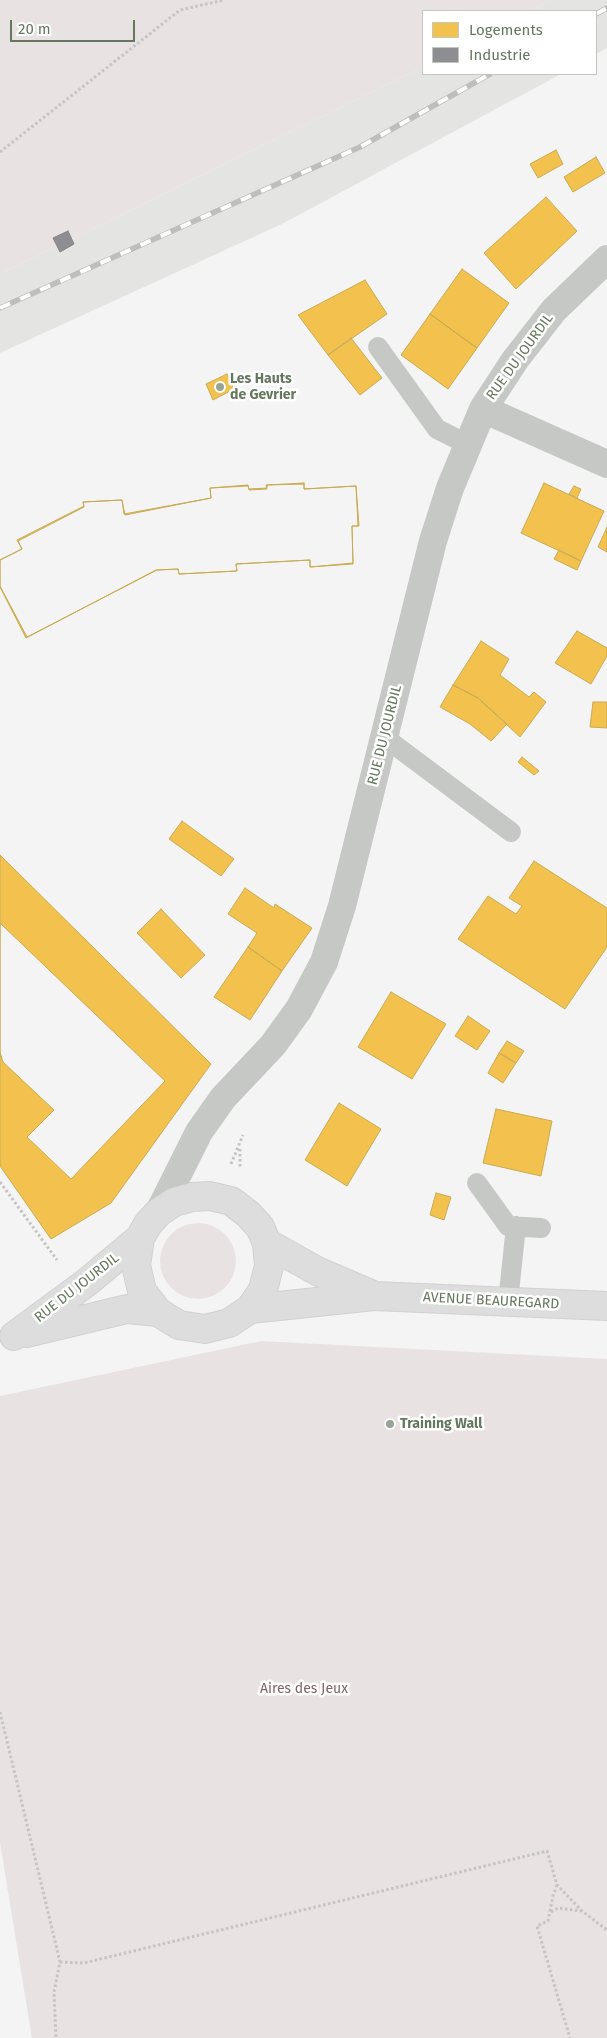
<!DOCTYPE html>
<style>
body{margin:0}
#map{position:relative;width:607px;height:2038px;overflow:hidden;background:#f5f4f5;font-family:"Fira Sans",sans-serif}
canvas{display:block}
.legend{position:absolute;left:422px;top:10px;width:175px;height:65px;box-sizing:border-box;background:#fff;border:1px solid #c1c9bf;margin:0;padding:6px 9px;list-style:none;font-size:15px;color:#65785e}
.legend li{display:flex;align-items:center;gap:10px;height:25px}
.legend b{width:25px;border:1px solid #c1c9bf}
.scale{position:absolute;left:10px;top:20px;width:125px;height:22px;box-sizing:border-box;border:2px solid #65785e;border-top:0;padding-left:6px;font-size:15px;line-height:18px;white-space:nowrap;color:#65785e;-webkit-text-stroke:4px #fff;paint-order:stroke}
</style>
<div id="map">
<canvas width="607" height="2038"></canvas>
<ul class="legend">
<li><b style="height:14px;background:#f2c14e"></b>Logements</li>
<li><b style="height:14px;background:#8d8d92"></b>Industrie</li>
</ul>
<div class="scale">20 m</div>
</div>
<script>
const ctx = document.querySelector('canvas').getContext('2d');
ctx.lineJoin = 'round';
function paint(path, color) { ctx.fillStyle = color; ctx.fill(path, 'evenodd'); }
const shape = rows => new Path2D(rows.map(r => 'M' + r).join(''));
function trace(path, color, width, dash) { ctx.strokeStyle = color; ctx.lineWidth = width; ctx.lineCap = dash ? 'butt' : 'round'; ctx.setLineDash(dash || []); ctx.stroke(path); }
function drawText(font, color, halo, rows, align = 'center') {
  ctx.font = font + ' "Fira Sans",sans-serif'; ctx.lineWidth = 5; ctx.setLineDash([]); ctx.textBaseline = 'middle'; ctx.strokeStyle = halo; ctx.fillStyle = color; for (const [text, x, y, turn = 0] of rows) {
    ctx.save(); ctx.translate(x, y); ctx.rotate((+turn || 0) * Math.PI / 180); ctx.textAlign = isNaN(turn) ? turn : align; if (halo) ctx.strokeText(text, 0, 0); ctx.fillText(text, 0, 0); ctx.restore();
  }
}
const built = shape([
 [550,0,607,0,607,48,596,54,596,11,531,11],
 [423,67,423,74,561,74,282,224,0,353,0,274]
]);
const green = shape([
 [0,0,550,0,531,11,423,11,423,67,0,274],
 '160 1261a38 38 0 1 1 76 0a38 38 0 1 1-76 0Z',
 [261,1341,607,1359,607,2038,32,2038,0,1843,0,1396]
]);
const homes = shape([
 [556,150,563,164,538,178,530,164,556,150],
 [596,157,605,173,573,192,564,177,596,157],
 [546,197,577,231,516,289,484,253,546,197],
 [462,269,509,303,477,348,430,314,462,269],
 [365,280,387,314,328,355,298,315,365,280],
 [430,314,477,348,448,389,401,355,430,314],
 [351,338,382,378,360,395,328,355,351,338],
 [227,374,234,389,213,400,206,384,227,374],
 [304,483,304,489,356,486,358,526,352,526,353,564,310,567,310,560,236,564,237,571,179,574,178,569,157,570,27,637,0,586,0,560,22,549,18,541,84,507,83,502,122,500,125,515,211,498,210,488,248,486,249,489,267,488,267,485,304,483],
 [544,483,604,511,581,561,521,533,544,483],
 [304,484,304,489,356,486,359,526,352,526,353,563,310,567,310,560,236,564,237,571,179,574,178,569,156,570,26,638,0,587,0,560,22,549,17,540,84,506,83,502,122,500,124,514,211,498,210,488,248,485,249,490,267,489,266,485,304,484],
 [574,486,581,489,577,498,569,494,574,486],
 [607,527,607,552,598,547,607,527],
 [559,550,581,561,577,570,554,559,559,550],
 [577,631,607,648,607,656,591,684,555,663,577,631],
 [481,641,509,659,500,675,529,697,534,692,546,702,520,737,478,698,453,685,481,641],
 [453,685,478,698,507,724,491,741,470,724,440,707,453,685],
 [593,702,607,702,607,728,590,727,593,702],
 [522,757,539,771,534,775,518,762,522,757],
 [182,821,234,859,221,876,169,839,182,821],
 [0,855,211,1064,111,1203,51,1239,0,1166,0,855],
 [534,861,607,908,607,947,565,1009,458,939,488,896,516,914,522,906,509,898,534,861],
 [245,888,274,908,275,904,312,928,282,971,248,947,257,933,228,914,245,888],
 [161,909,205,955,181,978,137,933,161,909],
 [0,923,165,1081,71,1179,27,1137,54,1110,3,1062,0,1052,0,923],
 [248,947,282,971,250,1020,214,997,248,947],
 [391,992,446,1024,412,1079,358,1047,391,992],
 [468,1016,490,1031,477,1050,455,1036,468,1016],
 [507,1041,524,1051,516,1063,499,1053,507,1041],
 [499,1053,516,1063,503,1083,488,1073,499,1053],
 [339,1103,381,1129,347,1186,305,1160,339,1103],
 [496,1109,552,1121,541,1176,483,1163,496,1109],
 [436,1193,451,1197,444,1220,430,1215,436,1193]
]);
const industry = shape([
 [68,231,74,244,60,252,53,238,68,231]
]);
const path = shape([
 [0,152,180,10,224,0],
 [240,1149,240,1167],
 [231,1164,243,1135],
 [0,1182,57,1260],
 [0,1712,60,1962,54,1992,56,2038],
 [557,1885,553,1896,548,1921,537,1926,570,2038],
 [551,1912,558,1908,581,1911],
 [60,1962,84,1963,547,1851,557,1885,582,1911,607,1930]
]);
const lane = shape([
 [378,347,437,429,469,445],
 [384,737,511,832],
 [477,1183,508,1226,541,1228],
 [508,1302,516,1226]
]);
const street = shape([
 [483,409,607,464],
 [159,1212,199,1132,223,1098,273,1045,299,1009,324,962,342,906,433,541,450,488,483,409,515,360,554,310,607,259]
]);
const secondary = shape([
 [267,1243,317,1271,373,1295],
 [250,1309,374,1296,607,1306],
 [27,1333,127,1309,158,1312],
 [14,1336,86,1283,140,1238,148,1224,159,1212,174,1202,192,1197,210,1196,231,1201,248,1214,260,1227,267,1243,269,1266,263,1290,250,1309,229,1323,205,1329,179,1325,158,1312,142,1291,136,1265,140,1238]
]);
const rail = shape([
 [596,14,607,8],
 [0,308,360,147,490,74]
]);
const markers = [
 [220,387,5,"#97a393"],
 [390,1424,5,"#97a393"]
];
const streetNames = [
 ["RUE DU JOURDIL",520,357,-54],
 ["RUE DU JOURDIL",385,735,-76],
 ["RUE DU JOURDIL",77,1288,-38],
 ["AVENUE BEAUREGARD",491,1301,3]
];
const poiNames = [
 ["Les Hauts",230,379],
 ["de Gevrier",230,395],
 ["Training Wall",400,1424]
];
const parkNames = [
 ["Aires des Jeux",304,1689]
];
paint(built, '#e4e5e3');
paint(green, '#e8e2e3');
paint(homes, '#f2c14e');
trace(homes, '#c8ab53', 1);
paint(industry, '#8d8d92');
trace(industry, '#818782', 1);
trace(secondary, '#d0d1d0', 30);
trace(path, '#c4c5c3', 3, [2.5, 2.5]);
trace(lane, '#c6c8c6', 20);
trace(street, '#c6c8c6', 28);
trace(secondary, '#dcdddc', 28);
trace(rail, '#bdbfbc', 5.5);
trace(rail, '#fff', 4, [11]);
for (const [x, y, r, color] of markers) { const dot = new Path2D(); dot.arc(x, y, r, 0, 2 * Math.PI); ctx.fillStyle = color; ctx.fill(dot); trace(dot, '#fff', 2); }
drawText('14px', '#65785e', '#fff', streetNames);
drawText('bold 14px', '#65785e', '#fff', poiNames, 'left');
drawText('14px', '#7b6765', '#fff', parkNames);
</script>
